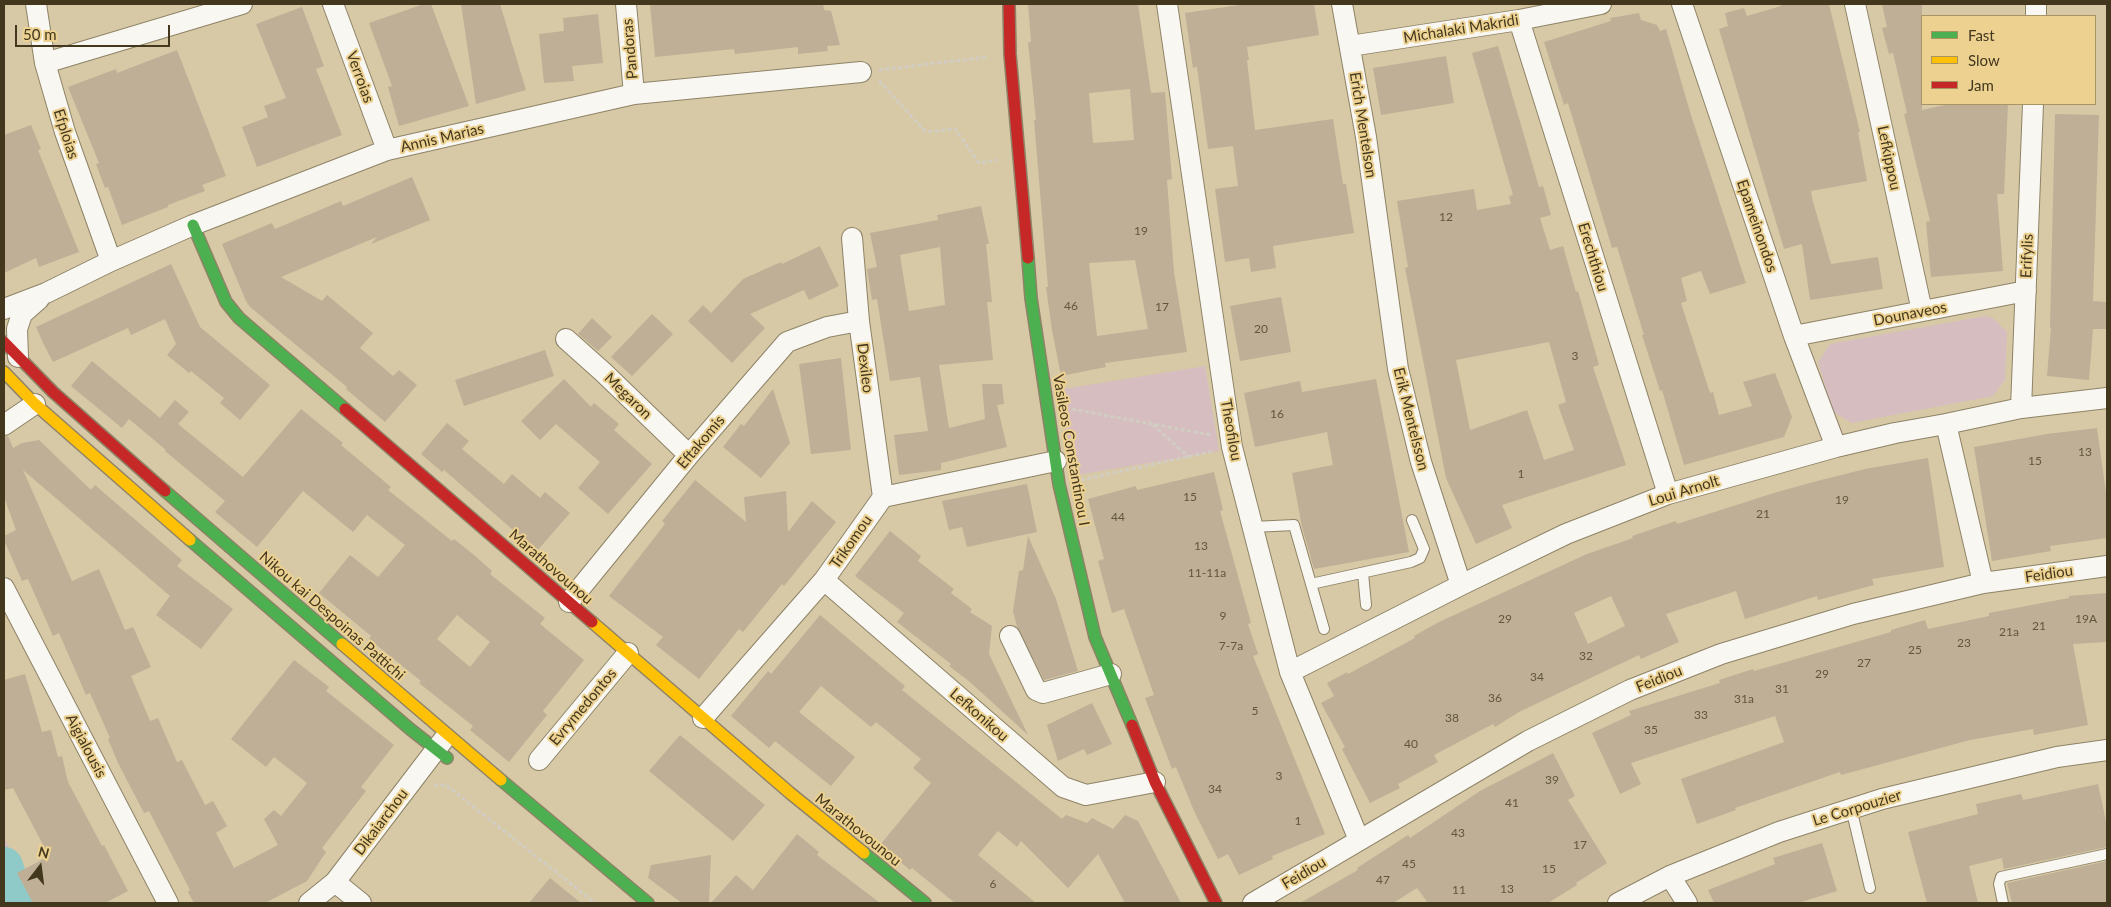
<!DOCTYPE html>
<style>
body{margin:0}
#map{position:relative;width:2111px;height:907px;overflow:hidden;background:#d7c9a6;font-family:Lato,sans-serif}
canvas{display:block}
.frame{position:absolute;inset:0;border:5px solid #43381e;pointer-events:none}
.legend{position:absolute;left:1921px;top:15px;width:175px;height:90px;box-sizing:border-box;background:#ecd191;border:1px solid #a89463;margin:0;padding:6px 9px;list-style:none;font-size:15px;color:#43381e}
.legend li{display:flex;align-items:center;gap:10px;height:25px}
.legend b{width:25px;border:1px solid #a89463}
.north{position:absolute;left:15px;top:842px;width:50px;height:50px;-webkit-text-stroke:4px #ecd191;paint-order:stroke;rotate:15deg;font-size:14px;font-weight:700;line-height:20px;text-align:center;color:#43381e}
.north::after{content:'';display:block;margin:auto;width:18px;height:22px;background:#43381e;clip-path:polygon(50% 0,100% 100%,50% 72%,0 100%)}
.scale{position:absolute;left:15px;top:25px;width:155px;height:22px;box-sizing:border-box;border:2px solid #43381e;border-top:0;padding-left:6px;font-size:15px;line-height:18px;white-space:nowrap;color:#43381e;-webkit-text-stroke:4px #ecd191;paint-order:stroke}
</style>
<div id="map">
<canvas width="2111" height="907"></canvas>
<div class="frame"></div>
<ul class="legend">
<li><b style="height:6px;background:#4caf50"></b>Fast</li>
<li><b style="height:6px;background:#ffc107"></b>Slow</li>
<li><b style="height:6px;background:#c62828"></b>Jam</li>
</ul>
<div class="north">N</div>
<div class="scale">50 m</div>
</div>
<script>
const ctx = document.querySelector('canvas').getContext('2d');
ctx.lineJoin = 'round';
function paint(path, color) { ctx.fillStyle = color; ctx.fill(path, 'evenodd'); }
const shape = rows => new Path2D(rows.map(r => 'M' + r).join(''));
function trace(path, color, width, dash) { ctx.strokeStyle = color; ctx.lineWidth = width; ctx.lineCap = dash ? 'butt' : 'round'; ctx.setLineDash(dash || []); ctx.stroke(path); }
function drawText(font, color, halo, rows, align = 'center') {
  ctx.font = font + ' Lato,sans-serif'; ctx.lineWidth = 4; ctx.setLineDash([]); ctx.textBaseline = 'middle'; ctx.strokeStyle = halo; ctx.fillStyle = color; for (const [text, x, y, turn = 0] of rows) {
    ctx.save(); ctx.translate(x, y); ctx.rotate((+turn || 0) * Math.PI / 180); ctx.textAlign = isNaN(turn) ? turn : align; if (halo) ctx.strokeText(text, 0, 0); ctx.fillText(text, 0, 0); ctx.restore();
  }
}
const green = shape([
 [1985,316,1993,318,2007,332,2005,380,1993,396,1852,423,1833,412,1818,362,1830,344],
 [1205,366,1219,451,1072,476,1058,390],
 [4,838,8,845,12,872,29,903,4,903]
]);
const river = shape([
 [4,866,17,903]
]);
const building = shape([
 [424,4,431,4,469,106,399,126,388,87,392,86,369,23],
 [461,4,500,4,526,90,476,104],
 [650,4,823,4,824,10,831,11,840,45,827,46,828,51,798,54,798,47,735,54,734,49,655,57],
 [1028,4,1138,4,1151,93,1165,92,1172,179,1167,180,1174,272,1187,352,1105,363,1106,367,1061,376,1052,330,1046,287,1048,287,1034,120,1036,120,1028,42,1031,42],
 [1130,89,1134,140,1093,143,1089,93],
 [1135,260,1148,329,1097,336,1089,263],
 [1246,4,1314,4,1319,35,1247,47,1249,60,1247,60,1255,130,1333,119,1343,184,1346,184,1354,233,1273,246,1276,268,1251,272,1249,258,1225,262,1215,189,1238,186,1233,146,1208,149,1197,67,1193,68,1185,13],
 [1780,4,1829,4,1860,132,1858,132,1867,181,1811,191,1812,198,1831,264,1878,257,1883,289,1810,300,1802,244,1784,249,1719,29,1728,26,1725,13,1744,8,1747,16,1781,6],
 [1882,4,1922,4,1922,110,1949,104,2008,104,2004,194,1997,194,2003,271,1931,277,1926,222,1930,221,1904,114,1907,113,1893,53,1889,54,1882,28,1887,27],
 [302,7,324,66,316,69,342,135,257,167,242,127,268,117,264,106,286,98,256,24],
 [1639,13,1641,20,1657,25,1660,31,1666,29,1690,112,1746,283,1710,294,1701,271,1681,278,1687,301,1681,303,1710,393,1713,392,1719,415,1752,406,1743,382,1775,373,1792,417,1784,437,1684,465,1662,390,1660,391,1642,335,1644,335,1617,247,1612,248,1568,103,1564,105,1544,42,1611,21,1610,18],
 [598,14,603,63,572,66,574,81,544,83,539,34,564,31,563,18],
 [1498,46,1539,187,1543,186,1551,215,1540,218,1550,250,1563,246,1576,292,1578,291,1599,365,1593,367,1626,465,1502,505,1512,528,1476,544,1446,478,1405,268,1408,267,1397,201,1474,189,1477,210,1511,204,1509,196,1513,195,1472,53],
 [1549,342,1566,402,1558,405,1574,450,1544,460,1527,410,1470,430,1456,360],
 [177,50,226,176,202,185,205,191,168,205,168,207,122,225,108,187,105,188,96,164,99,163,68,87,116,69,117,73],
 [1446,56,1454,103,1381,115,1373,68],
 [2055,114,2099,115,2093,301,2107,302,2107,329,2093,329,2089,380,2047,376,2051,328,2050,327],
 [31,125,41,149,38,150,79,252,39,267,36,258,4,273,4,135],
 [412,177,430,220,371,244,377,237,281,277,322,301,327,295,373,333,360,348,393,376,399,370,417,385,385,422,346,389,347,387,250,307,246,301,222,244,272,223,275,229,341,201,343,206],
 [981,206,989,244,986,244,992,302,987,302,993,360,939,365,949,428,985,419,982,384,1002,384,1004,404,997,405,1007,447,941,463,941,470,899,475,894,435,928,431,920,377,890,381,877,299,872,300,867,269,877,267,870,233,938,220,937,215],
 [940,247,945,305,909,311,900,255],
 [820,246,839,286,809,300,804,290,750,314,765,328,732,363,688,321,703,305,711,313,743,279,781,262,782,264],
 [171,264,200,327,270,385,240,420,220,403,224,398,191,371,189,373,167,355,176,344,165,319,131,335,128,328,53,362,44,345,36,327],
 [1281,297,1291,352,1240,361,1230,306],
 [652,314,673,334,632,376,611,357],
 [592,318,612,337,598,351,578,334],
 [545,350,554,376,464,406,455,380],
 [841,358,851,450,811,454,799,364],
 [92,361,160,418,175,400,189,412,178,424,243,477,301,409,343,443,341,445,391,487,388,490,452,541,454,539,474,555,492,571,490,574,545,618,540,624,584,660,543,711,547,715,509,762,470,730,473,726,419,683,421,681,369,639,371,636,319,593,350,555,378,577,405,545,367,515,353,532,303,491,257,547,215,512,225,501,165,451,166,450,129,419,122,428,71,386],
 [457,615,490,642,470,667,437,639],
 [564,379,591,407,594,403,619,424,614,430,652,464,608,514,578,488,600,462,556,424,540,440,521,421],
 [1376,379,1409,552,1314,569,1302,527,1292,473,1333,465,1327,432,1255,447,1244,393,1300,381,1302,392],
 [773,389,790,443,761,478,723,447,741,424,744,426],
 [447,423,469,441,462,449,504,484,512,474,540,498,545,492,570,513,537,551,444,470,442,472,421,454],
 [2097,428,2107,500,2107,538,2050,546,2051,551,1992,561,1974,447,2047,434],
 [8,436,13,448,22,443,39,440,91,490,95,485,182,560,177,566,233,609,201,649,156,615,170,596,23,470,72,581,99,569,125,630,133,627,151,667,131,676,150,721,158,718,177,762,182,760,205,805,213,801,227,826,216,833,234,868,278,845,264,819,274,810,281,816,307,783,274,757,266,767,231,739,294,660,329,687,326,691,394,745,361,787,366,791,322,848,326,852,307,881,265,903,194,903,188,892,190,890,149,811,144,813,118,763,108,739,110,738,90,693,86,695,59,633,53,636,28,579,22,581,4,540,4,536,16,530,4,497,4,437],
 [1928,458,1944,567,1872,579,1874,585,1818,600,1817,596,1745,619,1736,591,1666,614,1679,642,1641,659,1639,655,1519,712,1495,727,1493,724,1434,755,1438,762,1398,784,1400,788,1370,803,1342,749,1345,747,1321,703,1334,696,1327,683,1347,672,1348,674,1415,638,1414,636,1439,622,1587,554,1633,538,1632,536,1676,521,1677,524,1777,492,1821,480,1865,469],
 [1611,596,1625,626,1588,644,1574,613],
 [1214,472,1223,510,1220,511,1251,623,1248,624,1258,654,1253,656,1325,834,1272,856,1273,859,1239,875,1228,854,1218,859,1194,811,1176,767,1172,769,1145,698,1154,695,1124,609,1112,613,1098,561,1104,559,1088,499,1136,486,1137,490],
 [695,480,746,522,744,497,786,491,788,532,812,501,836,522,784,586,782,584,743,632,739,629,699,679,656,645,663,637,609,596,665,524,662,521],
 [1027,484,1037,532,967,547,962,527,949,530,942,501],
 [890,531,921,556,918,561,954,589,951,593,972,609,970,612,992,626,989,654,1028,735,970,682,949,666,951,664,897,622,904,613,855,576],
 [1028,536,1056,599,1078,671,1044,680,1017,627,1013,611,1019,571,1023,570],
 [2107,593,2107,642,2073,644,2088,725,2034,735,2033,729,1970,740,1841,775,1840,772,1735,808,1736,810,1697,824,1681,779,1784,742,1775,716,1631,763,1641,784,1620,794,1592,733,1631,715,1629,711,1720,683,1719,680,1753,669,1754,671,1891,632,1891,630,1925,620,1928,629,1989,616,1989,613,2069,598,2069,596],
 [820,615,905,686,902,690,1062,819,1066,815,1087,823,1092,818,1113,829,1125,815,1138,821,1181,903,1125,903,1098,854,1068,888,1021,841,1017,847,998,831,978,855,1036,903,955,903,912,868,910,870,880,845,931,783,913,768,921,759,876,722,871,727,821,686,799,712,855,757,831,786,775,741,769,748,731,716,768,671,771,674],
 [25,674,42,732,51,730,58,757,62,756,68,782,102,846,104,845,128,891,105,903,33,903,17,873,49,856,13,788,4,790,4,680],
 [1092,703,1112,744,1087,755,1084,749,1058,761,1047,725],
 [680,735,765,805,733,841,649,771],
 [1553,753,1575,796,1568,800,1607,863,1576,883,1577,885,1548,903,1428,903,1417,888,1393,903,1300,903,1358,870,1357,868,1408,835,1410,838,1480,791],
 [2098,784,2107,826,2107,847,2004,869,2002,858,1969,866,1978,903,1927,903,1908,832,1978,814,1976,804,2021,794,2023,800],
 [797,834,819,852,817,855,880,903,711,903,736,875,753,890],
 [1822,843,1837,891,1798,903,1714,903,1708,890,1775,864,1773,858],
 [711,855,709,903,682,903,648,878,651,865],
 [2107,861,2107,903,2012,903,2007,883],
 [550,878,581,903,529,903]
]);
const path = shape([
 [879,70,987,57],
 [879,81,926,132,955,129,979,163,997,160],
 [1072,409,1211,435],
 [1153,425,1189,457],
 [1081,480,1214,451],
 [434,785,446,785,595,903]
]);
const lane = shape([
 [1253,527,1294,525,1324,629],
 [1363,573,1366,605],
 [1311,584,1411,562,1420,558,1424,549,1412,520],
 [1851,808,1870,888],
 [2003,903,1999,884,2001,877,2107,854]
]);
const street = shape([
 [36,4,45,63,65,132,111,261],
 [333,4,387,150],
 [626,4,634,94],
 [1167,4,1232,447,1290,672,1359,840],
 [1342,4,1366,137,1398,369,1421,462,1461,585],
 [1682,4,1794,336,1836,447],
 [1855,4,1922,311],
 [2036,16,2036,4],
 [1519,20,1668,494],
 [1350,46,1519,20,1601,4],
 [45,63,242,4],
 [852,238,859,321,883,497],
 [4,309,46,293,111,261,193,225,387,150,634,94,861,72],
 [1794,336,2026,291],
 [566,339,603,372,689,455],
 [18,357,17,329,22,314,39,299],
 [2021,408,2033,104],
 [1946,424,1983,583],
 [4,425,35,404],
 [824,580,1063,787,1086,795,1155,782],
 [4,588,168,903],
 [569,602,689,455,787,342,827,327,859,321],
 [1010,636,1036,690,1043,693,1111,674],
 [1290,672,1461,585,1566,534,1668,494,1836,447,1895,433,1946,424,2021,408,2107,398],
 [703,718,824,580,883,497,1056,461],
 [539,760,628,653],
 [1670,876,1687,903],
 [335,882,361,903],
 [309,903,335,882,444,739],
 [1253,903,1528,741,1630,690,1721,654,1853,614,1983,583,2107,566],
 [1618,903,1670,876,1779,832,1882,799,2057,757,2107,750]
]);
const fast = shape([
 [193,225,226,302,239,318,345,409],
 [1028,258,1031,298,1059,484,1095,637,1132,725],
 [165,491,342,644],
 [190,540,410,729,447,758],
 [501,780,648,903],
 [864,853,925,903]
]);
const slow = shape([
 [4,372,35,404,190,540],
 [592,622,790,793,864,853],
 [342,644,501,780]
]);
const jam = shape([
 [1009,4,1010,54,1028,258],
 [4,342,53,392,165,491],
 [345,409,592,622],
 [1132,725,1155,782,1216,903]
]);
const numberNames = [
 ["12",1446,217],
 ["19",1141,231],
 ["46",1071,306],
 ["17",1162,307],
 ["20",1261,329],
 ["3",1575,356],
 ["16",1277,414],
 ["13",2085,452],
 ["15",2035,461],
 ["1",1521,474],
 ["15",1190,497],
 ["19",1842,500],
 ["21",1763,514],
 ["44",1118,517],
 ["13",1201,546],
 ["11-11a",1207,573],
 ["9",1223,616],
 ["29",1505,619],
 ["19A",2086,619],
 ["21",2039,626],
 ["21a",2009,632],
 ["23",1964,643],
 ["7-7a",1231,646],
 ["25",1915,650],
 ["32",1586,656],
 ["27",1864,663],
 ["29",1822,674],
 ["34",1537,677],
 ["31",1782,689],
 ["36",1495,698],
 ["31a",1744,699],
 ["5",1255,711],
 ["33",1701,715],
 ["38",1452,718],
 ["35",1651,730],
 ["40",1411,744],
 ["3",1279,776],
 ["39",1552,780],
 ["34",1215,789],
 ["41",1512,803],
 ["1",1298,821],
 ["43",1458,833],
 ["17",1580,845],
 ["45",1409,864],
 ["15",1549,869],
 ["47",1383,880],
 ["6",993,884],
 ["13",1507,889],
 ["11",1459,890]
];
const streetNames = [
 ["Michalaki Makridi",1461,29,-9],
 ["Pandoras",630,49,-95],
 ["Verroias",360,77,70],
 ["Erich Mentelson",1363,125,81],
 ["Efploias",66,134,72],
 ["Annis Marias",442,138,-13],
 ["Lefkippou",1889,158,78],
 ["Epameinondos",1757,226,71],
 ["Erifylis",2027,256,-88],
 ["Erechthiou",1593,257,73],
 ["Dounaveos",1910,314,-11],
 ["Dexileo",865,368,83],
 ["Megaron",628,396,44],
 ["Erik Mentelsson",1411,419,76],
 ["Theofilou",1231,430,80],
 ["Eftakomis",701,442,-50],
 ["Vasileos Constantinou I",1071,450,80],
 ["Loui Arnolt",1684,491,-17],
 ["Trikomou",851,542,-55],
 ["Marathovounou",551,567,41],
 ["Feidiou",2049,574,-8],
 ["Nikou kai Despoinas Pattichi",332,616,41],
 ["Feidiou",1659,679,-22],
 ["Evrymedontos",583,707,-50],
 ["Lefkonikou",979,715,41],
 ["Aigialousis",86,746,62],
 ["Le Corpouzier",1857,808,-17],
 ["Dikaiarchou",381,822,-53],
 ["Marathovounou",858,830,39],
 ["Feidiou",1304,873,-31]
];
paint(green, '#d6bdc0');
trace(river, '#90cac8', 38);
paint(building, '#beaf96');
trace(lane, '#8e8367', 12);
trace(street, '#8e8367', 22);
trace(fast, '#8e8367', 14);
trace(slow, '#8e8367', 14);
trace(jam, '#8e8367', 14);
trace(path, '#d2cdc3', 3, [4, 2.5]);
trace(lane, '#f9f7f2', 10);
trace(street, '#f9f7f2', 20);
trace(fast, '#4caf50', 11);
trace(slow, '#ffc107', 11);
trace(jam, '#c62828', 11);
drawText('12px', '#62563c', null, numberNames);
drawText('15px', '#43381e', '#ecd191', streetNames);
</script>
